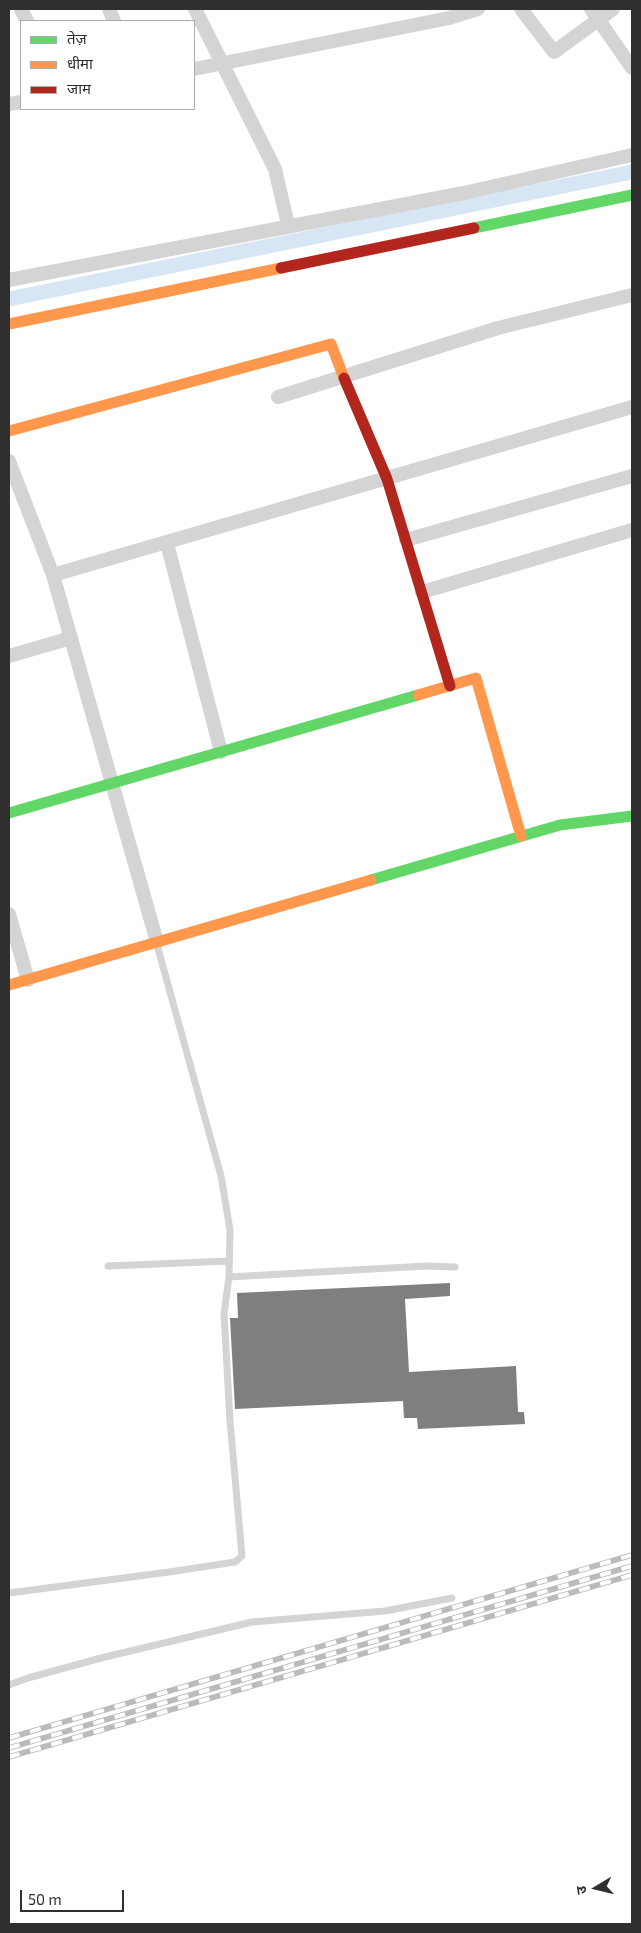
<!DOCTYPE html>
<meta charset="utf-8">
<style>
body{margin:0}
#map{position:relative;width:641px;height:1933px;overflow:hidden;background:#fff;font-family:"Exo 2","Noto Sans Devanagari",sans-serif}
canvas{display:block}
.frame{position:absolute;inset:0;border:10px solid #2f2f2f;pointer-events:none}
.legend{position:absolute;left:20px;top:20px;width:175px;height:90px;box-sizing:border-box;background:#fff;border:1px solid #acacac;margin:0;padding:6px 9px;list-style:none;font-size:15px;color:#2f2f2f}
.legend li{display:flex;align-items:center;gap:10px;height:25px}
.legend b{width:25px;border:1px solid #acacac}
.north{position:absolute;left:571px;top:1863px;width:50px;height:50px;-webkit-text-stroke:4px #fff;paint-order:stroke;rotate:261deg;font-size:14px;font-weight:700;line-height:20px;text-align:center;color:#2f2f2f}
.north::after{content:'';display:block;margin:auto;width:18px;height:22px;background:#2f2f2f;clip-path:polygon(50% 0,100% 100%,50% 72%,0 100%)}
.scale{position:absolute;left:20px;top:1890px;width:104px;height:22px;box-sizing:border-box;border:2px solid #2f2f2f;border-top:0;padding-left:6px;font-size:15px;line-height:18px;white-space:nowrap;color:#2f2f2f;-webkit-text-stroke:4px #fff;paint-order:stroke}
</style>
<div id="map">
<canvas width="641" height="1933"></canvas>
<div class="frame"></div>
<ul class="legend">
<li><b style="height:6px;background:#63d668"></b>तेज़</li>
<li><b style="height:6px;background:#ff974d"></b>धीमा</li>
<li><b style="height:6px;background:#b3261e"></b>जाम</li>
</ul>
<div class="north">उ</div>
<div class="scale">50 m</div>
</div>
<script>
const ctx = document.querySelector('canvas').getContext('2d');
ctx.lineJoin = 'round';
const shape = rows => new Path2D(rows.map(r => 'M' + r).join(''));
function trace(path, color, width, dash) { ctx.strokeStyle = color; ctx.lineWidth = width; ctx.lineCap = dash ? 'butt' : 'round'; ctx.setLineDash(dash || []); ctx.stroke(path); }
function paint(path, color) { ctx.fillStyle = color; ctx.fill(path, 'evenodd'); }
const canal = shape([
 [9,299,632,172]
]);
const building = shape([
 [450,1283,450,1296,405,1299,409,1372,516,1366,518,1412,524,1412,525,1424,418,1429,417,1418,404,1418,403,1401,235,1409,230,1318,238,1318,237,1293]
]);
const lane = shape([
 [108,1266,229,1261],
 [229,1277,426,1266,455,1267],
 [9,1593,169,1572,235,1562,242,1556,230,1421,224,1314,229,1277,230,1230,221,1176,157,945],
 [9,1685,28,1678,101,1658,252,1622,385,1611,452,1598]
]);
const street = shape([
 [21,9,27,21],
 [109,9,114,21],
 [195,9,275,169,288,225],
 [521,9,554,52,613,9],
 [591,9,632,68],
 [194,69,449,18,478,9],
 [9,104,21,102],
 [9,280,464,193,632,155],
 [278,397,498,328,632,295],
 [9,461,53,575,157,942],
 [406,540,632,476],
 [167,543,221,752],
 [53,575,632,407],
 [422,592,632,530],
 [9,656,71,638],
 [9,914,28,980]
]);
const fast = shape([
 [474,228,632,195],
 [9,813,418,695],
 [371,880,560,825,632,816]
]);
const slow = shape([
 [9,324,281,268],
 [9,431,331,344,344,378],
 [418,695,476,678,521,836],
 [9,985,371,880]
]);
const jam = shape([
 [281,268,474,228],
 [344,378,387,479,450,686]
]);
const rail = shape([
 [9,1738,632,1555],
 [9,1748,632,1566],
 [9,1757,632,1575]
]);
trace(canal, '#d7e6f4', 15);
paint(building, '#7f7f7f');
trace(lane, '#d4d4d4', 7);
trace(street, '#d4d4d4', 14);
trace(fast, '#63d668', 11);
trace(slow, '#ff974d', 11);
trace(jam, '#b3261e', 11);
trace(rail, '#bbb', 5.5);
trace(rail, '#fff', 4, [11]);
</script>
